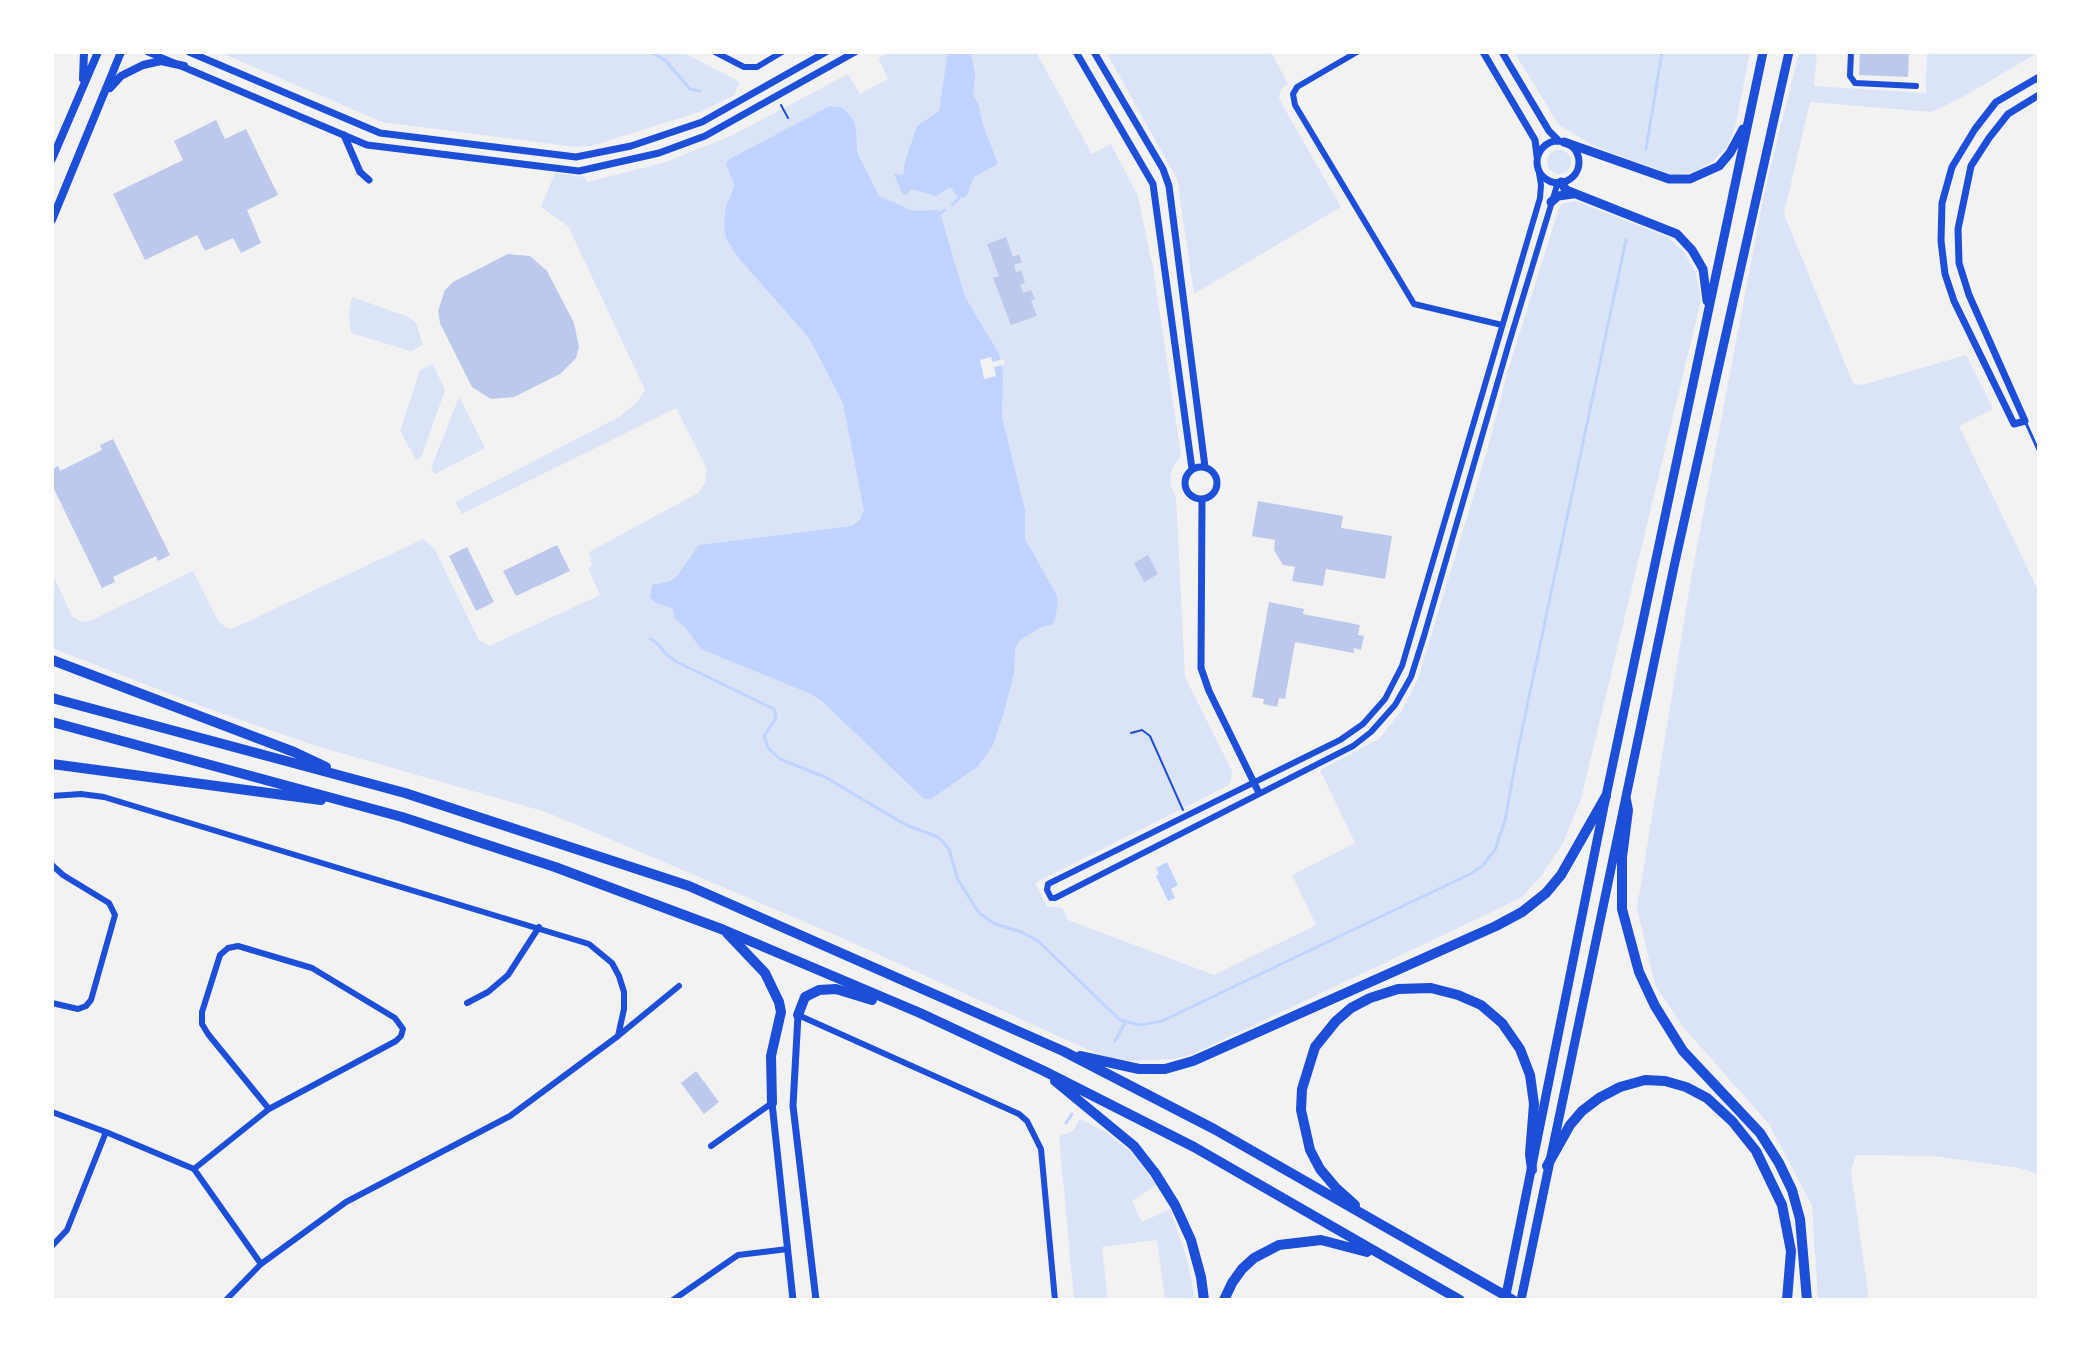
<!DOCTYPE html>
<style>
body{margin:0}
#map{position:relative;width:2091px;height:1352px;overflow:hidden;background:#f2f2f2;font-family:"Playfair Display",serif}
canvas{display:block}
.frame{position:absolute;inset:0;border:54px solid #fff;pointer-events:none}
</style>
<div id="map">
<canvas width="2091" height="1352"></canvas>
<div class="frame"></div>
</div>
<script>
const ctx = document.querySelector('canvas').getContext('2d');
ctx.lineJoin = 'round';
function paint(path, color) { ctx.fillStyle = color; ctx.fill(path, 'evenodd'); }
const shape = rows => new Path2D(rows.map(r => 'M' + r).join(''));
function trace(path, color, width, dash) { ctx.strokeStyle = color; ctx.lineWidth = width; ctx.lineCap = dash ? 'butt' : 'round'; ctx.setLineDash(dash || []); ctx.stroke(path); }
const green = shape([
 [219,52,682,52,740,82,734,95,703,111,591,146,575,147,382,122],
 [889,52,1036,52,1092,154,1111,144,1138,196,1153,268,1181,455,1172,469,1170,484,1176,497,1185,677,1232,771,1231,781,1229,785,1035,883,1047,906,1062,908,1068,920,1214,975,1316,925,1292,875,1355,843,1320,770,1379,739,1402,710,1418,679,1487,451,1508,370,1559,208,1562,204,1576,201,1668,237,1684,252,1695,271,1701,300,1581,799,1563,843,1541,876,1521,898,1193,1054,1174,1059,1129,1061,1100,1055,838,936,546,812,316,746,204,707,52,648,52,573,72,616,81,622,92,620,193,571,217,619,226,628,232,629,423,539,434,548,479,640,489,646,600,595,588,568,592,566,589,552,698,493,705,483,707,469,676,408,462,514,455,502,619,417,637,402,645,390,568,226,541,207,555,173,585,177,587,182,666,162,731,136,848,74,860,94,888,79,878,58],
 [1106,52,1271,52,1288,84,1281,89,1279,99,1341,207,1194,294,1177,179],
 [1514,52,1750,52,1735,128,1727,147,1712,162,1694,172,1673,175,1598,148,1559,125],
 [1799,52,1817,52,1814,86,1926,93,1927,52,2039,52,1961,98,1932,112,1810,102,1784,214,1853,383,1862,385,1966,355,1993,409,1959,426,2039,592,2039,1174,2019,1168,1934,1156,1856,1155,1851,1171,1869,1300,1818,1300,1812,1206,1769,1124,1684,1028,1655,985,1637,908,1692,573,1764,194],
 '1547 162a12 12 0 1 1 24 0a12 12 0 1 1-24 0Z',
 [352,297,409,317,416,323,423,345,411,351,351,333,349,312],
 [433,364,445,390,421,458,416,460,400,431,420,370],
 [459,397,485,448,435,474,431,468],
 [1080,1119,1106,1132,1130,1151,1157,1185,1132,1201,1142,1222,1170,1209,1187,1259,1195,1300,1165,1300,1157,1240,1102,1247,1108,1300,1074,1300,1059,1136,1073,1131]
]);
const water = shape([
 [948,52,971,52,975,74,973,96,978,103,983,125,998,164,974,177,967,195,963,198,958,197,950,187,936,196,912,189,906,195,902,193,894,174,903,175,905,162,917,126,939,111],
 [830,106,843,108,852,118,856,128,857,153,879,196,913,211,938,210,940,213,965,297,999,354,1003,373,1002,417,1025,510,1025,539,1056,594,1058,602,1055,620,1051,625,1041,627,1019,641,1015,649,1014,673,1004,712,993,745,985,757,977,767,931,799,924,799,822,701,811,694,701,649,685,627,675,619,673,609,654,602,650,597,652,585,671,581,677,576,699,545,852,526,860,520,864,511,843,403,809,338,737,256,726,238,724,223,726,205,735,186,726,165,728,160],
 [1167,862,1178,885,1171,889,1175,898,1168,901,1156,876,1159,874,1156,868]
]);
const pier = shape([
 [991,357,992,362,1004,359,1005,364,994,367,996,376,984,379,980,360]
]);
const stream = shape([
 [651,52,665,60,690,89,700,91],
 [1646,149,1662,52],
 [952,205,959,198],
 [940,213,945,210],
 [650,639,656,642,666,654,677,662,774,709,776,718,764,736,768,748,780,759,825,777,906,825,938,837,949,849,958,880,979,913,995,924,1019,931,1037,940,1120,1020,1140,1025,1162,1021,1472,873,1482,866,1495,850,1505,820,1519,744,1626,240],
 [1115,1041,1125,1023],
 [1066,1123,1072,1114]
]);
const building = shape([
 [1860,52,1909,52,1908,77,1859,75],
 [216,120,225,139,246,129,278,195,247,210,261,243,241,253,233,238,205,251,197,235,145,260,113,194,183,160,174,141],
 [1006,237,1013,257,1019,254,1022,262,1014,265,1016,272,1021,270,1025,283,1020,285,1023,293,1031,290,1035,299,1031,300,1037,316,1011,325,993,278,999,276,987,244],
 [508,254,530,256,547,271,574,323,579,347,576,358,560,374,514,397,491,399,472,387,440,323,438,311,445,290,453,282],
 [113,439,170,555,158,561,156,556,113,577,115,582,102,588,52,485,52,469,58,466,60,471,102,450,100,445],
 [1258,501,1343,516,1341,528,1392,536,1385,579,1326,569,1323,586,1292,581,1295,567,1283,565,1274,550,1275,540,1252,536],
 [557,545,570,571,516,596,503,571],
 [467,547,494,602,476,611,449,556],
 [1148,555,1158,574,1144,582,1134,563],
 [1269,602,1304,609,1303,614,1360,625,1358,635,1364,636,1361,650,1354,648,1354,653,1295,642,1285,699,1279,698,1277,707,1263,704,1264,699,1252,697],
 [696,1071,719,1102,704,1114,681,1083]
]);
const path = shape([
 [781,105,788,118],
 [1131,733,1142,730,1150,736,1183,810]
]);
const service = shape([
 [2025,421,2039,452]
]);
const minor = shape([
 [715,52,744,67,757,67,782,52],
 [1357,52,1297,87,1293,94,1295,105,1414,304,1502,325],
 [1851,52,1850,76,1855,83,1916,86],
 [1538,167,1541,185,1540,198,1402,666,1385,699,1363,724,1340,740,1048,884,1047,890,1051,898,1055,898,1353,746,1371,732,1395,705,1411,677,1424,636,1509,343,1558,182],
 [52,796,81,794,104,797,589,944,612,963,619,976,624,992,624,1009,618,1036],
 [52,865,63,875,109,903,115,915,91,1000,86,1006,78,1009,52,1003],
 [467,1003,488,992,508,975,539,927],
 [798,1015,1019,1114,1027,1121,1041,1149,1055,1300],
 [52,1112,106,1132,194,1169,261,1264],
 [711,1146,772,1103],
 [194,1169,269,1109,396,1041,401,1036,403,1029,395,1018,312,968,238,946,228,948,220,955,202,1012,202,1024,208,1034,269,1109],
 [52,1246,67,1230,106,1132],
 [226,1300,261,1264,346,1202,510,1116,618,1036,679,986],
 [673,1300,738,1255,788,1249]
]);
const tertiary = shape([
 [148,52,367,145,579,171,659,153,705,136,855,52],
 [189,52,380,133,576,157,631,146,702,122,826,52],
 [1076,52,1153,184,1192,469],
 [1094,52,1163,169,1169,186,1205,467],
 [1483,52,1535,140,1537,156],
 [1502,52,1549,131,1559,141],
 [2039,77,1996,102,1975,129,1952,167,1942,203,1941,241,1945,274,1954,301,2014,424,2025,421,1969,295,1959,263,1958,229,1971,166,1989,138,2008,114,2039,95],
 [344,135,360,172,369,180],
 '1537 162a21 21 0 1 1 42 0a21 21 0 1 1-42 0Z',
 '1185 483a16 16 0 1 1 32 0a16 16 0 1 1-32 0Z',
 [1202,500,1201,668,1209,691,1259,793],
 [798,1015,793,1106,816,1300],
 [772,1103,793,1300]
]);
const secondary = shape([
 [83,79,84,52],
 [110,88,121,76,143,65,161,61,184,66],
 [52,159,98,52],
 [52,220,121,52]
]);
const primary = shape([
 [1564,142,1669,179,1690,179,1719,166,1730,153,1743,129],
 [1561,182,1566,190,1677,234,1692,250,1703,269,1707,301],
 [1551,202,1558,196,1573,194],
 [1505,1300,1606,796,1763,52],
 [1521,1300,1675,562,1789,52]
]);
const trunk = shape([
 [52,660,294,752,326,767],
 [52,698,405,793,689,886,1063,1051,1214,1129,1513,1300],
 [52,722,402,817,555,867,724,930,920,1013,1044,1071,1194,1147,1460,1300],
 [52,764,321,800],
 [1626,800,1628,810,1622,857,1622,909,1639,972,1655,1006,1683,1051,1760,1133,1779,1163,1792,1190,1800,1219,1807,1300],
 [727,933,765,973,779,1002,781,1012,771,1056,772,1103],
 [798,1015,805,997,819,990,836,989,872,1000],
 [1080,1056,1139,1069,1165,1069,1193,1061,1496,926,1522,912,1546,893,1561,875,1606,796],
 [1055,1081,1134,1146,1155,1173,1175,1205,1191,1240,1201,1277,1204,1300],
 [1547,1166,1570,1125,1582,1111,1599,1098,1620,1087,1645,1080,1665,1081,1686,1087,1707,1098,1732,1121,1756,1151,1782,1205,1791,1251,1787,1300],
 [1355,1205,1336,1188,1320,1169,1310,1150,1301,1110,1302,1089,1315,1047,1336,1021,1351,1008,1370,998,1398,989,1431,988,1458,995,1481,1005,1502,1023,1520,1049,1530,1075,1534,1104,1530,1154,1532,1170],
 [1224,1300,1232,1283,1242,1269,1254,1258,1279,1245,1321,1240,1367,1252]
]);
paint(green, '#dbe4f7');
paint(water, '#bfd3fe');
paint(pier, '#f2f2f2');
trace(stream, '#bfd3fe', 3);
paint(building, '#bdc9ec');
trace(path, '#1d4ed8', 2);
trace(service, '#1d4ed8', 3);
trace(minor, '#1d4ed8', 6);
trace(tertiary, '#1d4ed8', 7);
trace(secondary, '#1d4ed8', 8);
trace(primary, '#1d4ed8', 9);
trace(trunk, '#1d4ed8', 10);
</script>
